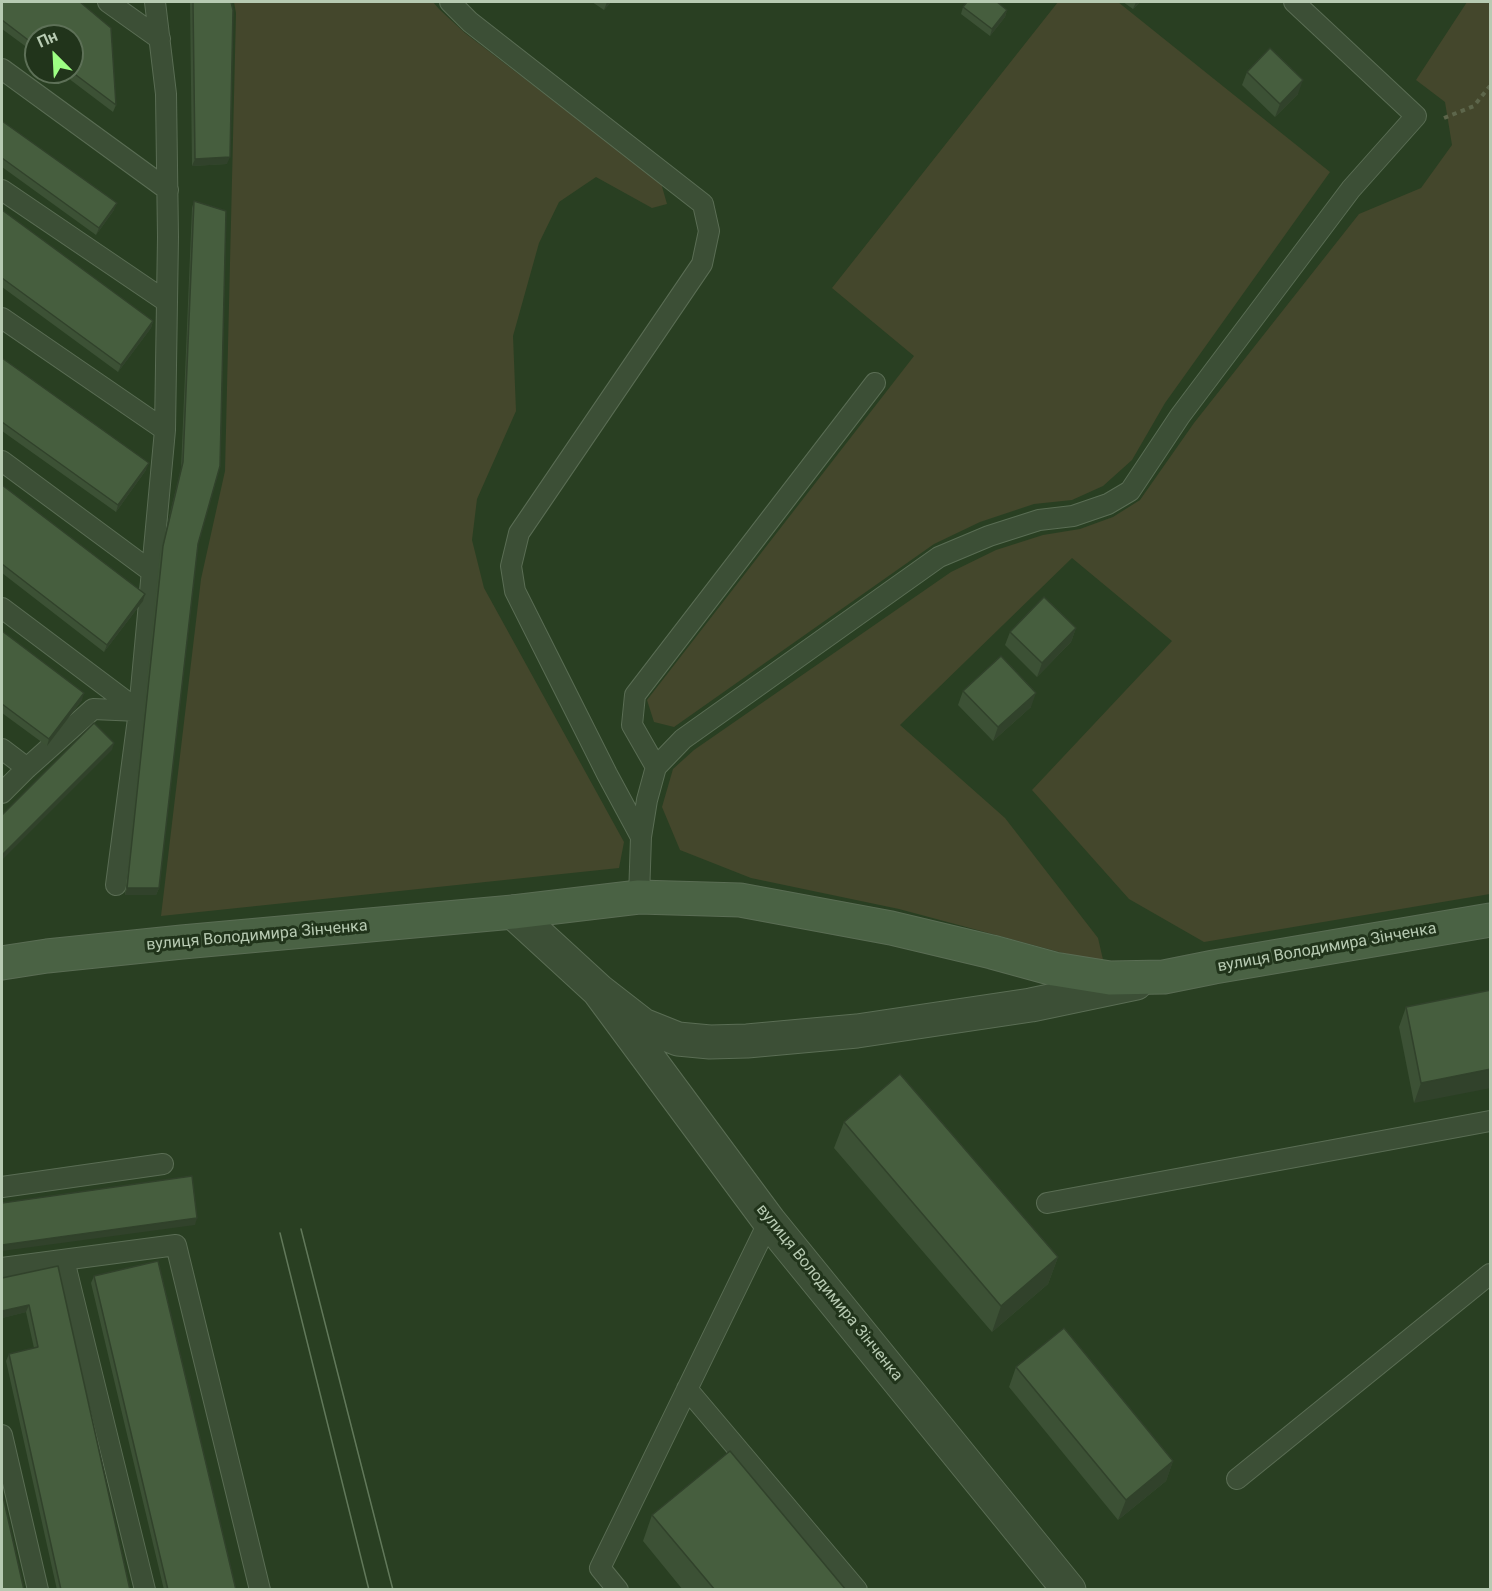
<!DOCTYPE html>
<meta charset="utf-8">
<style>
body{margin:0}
#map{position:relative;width:1492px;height:1591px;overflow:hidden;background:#293f22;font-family:Roboto,sans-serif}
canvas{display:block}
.frame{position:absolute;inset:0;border:3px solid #b7cab2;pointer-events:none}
.north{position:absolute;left:24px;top:24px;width:60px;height:60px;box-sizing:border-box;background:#21341b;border:2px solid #5d7057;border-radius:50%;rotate:336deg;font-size:16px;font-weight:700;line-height:24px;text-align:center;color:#b7cab2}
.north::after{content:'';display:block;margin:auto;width:21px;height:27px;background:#9dff83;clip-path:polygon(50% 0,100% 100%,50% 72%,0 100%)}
</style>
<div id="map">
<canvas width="1492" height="1591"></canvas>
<div class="frame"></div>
<div class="north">Пн</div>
</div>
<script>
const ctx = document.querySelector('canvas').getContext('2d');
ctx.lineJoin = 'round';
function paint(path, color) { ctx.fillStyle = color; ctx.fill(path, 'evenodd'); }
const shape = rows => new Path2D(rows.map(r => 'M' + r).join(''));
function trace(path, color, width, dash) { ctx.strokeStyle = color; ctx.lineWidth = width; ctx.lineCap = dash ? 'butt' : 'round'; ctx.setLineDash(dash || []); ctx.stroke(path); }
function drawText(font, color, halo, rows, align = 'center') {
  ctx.font = font + ' Roboto,sans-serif'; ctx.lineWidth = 6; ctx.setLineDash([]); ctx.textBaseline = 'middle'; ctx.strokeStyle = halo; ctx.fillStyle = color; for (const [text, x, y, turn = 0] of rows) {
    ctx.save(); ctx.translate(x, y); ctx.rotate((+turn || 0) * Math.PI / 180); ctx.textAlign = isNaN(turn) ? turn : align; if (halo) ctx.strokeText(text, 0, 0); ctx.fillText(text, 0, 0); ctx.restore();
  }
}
const green = shape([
 [234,2,433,2,439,9,465,33,661,183,667,204,652,208,596,177,559,202,539,243,513,336,516,411,477,499,472,540,484,588,624,842,619,868,161,916,201,579,225,471,236,13],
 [1058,2,1118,2,1330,172,1165,403,1132,460,1103,486,1072,500,1034,504,980,522,934,544,674,727,654,722,647,700,914,356,832,288],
 [1467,2,1490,2,1490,894,1204,942,1129,899,1032,790,1172,641,1072,558,900,725,1005,818,1098,938,1104,964,899,909,751,878,680,850,662,807,673,769,694,750,951,572,996,550,1043,535,1080,529,1113,517,1140,500,1194,423,1359,214,1421,188,1452,145,1445,102,1416,80]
]);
const path = shape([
 [1444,118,1474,106,1490,86]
]);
const lane = shape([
 [108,2,160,39],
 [450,2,470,22,703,204,709,231,702,264,519,533,511,566,515,591,607,774,641,837,639,897],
 [2,69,168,190],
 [2,190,167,302],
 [2,318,165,430],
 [2,461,152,572],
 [2,608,139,711],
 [2,749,27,768],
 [656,767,632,725,635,695,875,383],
 [2,793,27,768,93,709,139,711],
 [641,837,647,800,656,767,683,739,939,557,989,536,1039,520,1073,516,1108,504,1130,491,1180,416,1351,189,1416,116,1294,2],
 [116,885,139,711,165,430,168,237,166,94,155,2],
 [2,1187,163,1164],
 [1047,1203,1490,1121],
 [64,1260,145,1590],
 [2,1268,176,1245,260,1590],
 [687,1389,857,1590],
 [2,1435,38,1590],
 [1237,1479,1490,1274],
 [618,1590,600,1568,769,1221]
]);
const street = shape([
 [513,912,598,990,643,1025,678,1039,710,1042,747,1041,857,1031,1031,1005,1136,983],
 [598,990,769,1221,1069,1590]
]);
const secondary = shape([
 [2,963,47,956,182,942,513,912,639,897,740,900,891,928,992,952,1054,969,1110,978,1164,977,1214,967,1490,920]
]);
const tram = shape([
 [301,1229,393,1590],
 [280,1233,369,1590]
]);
const wall = shape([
 [2,2,116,105,113,112,60,72,72,72,36,36,36,54,2,29],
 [190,2,231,2,227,164,192,166],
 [592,2,611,2,604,10],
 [1123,2,1140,2,1133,9],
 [963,7,1007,10,1005,17,990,36,961,14],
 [1247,72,1298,94,1275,117,1242,85],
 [2,121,114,210,96,235,2,167],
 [194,201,198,544,159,888,156,895,125,895,160,553,181,469,192,208],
 [2,210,153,321,151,328,118,372,2,287],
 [2,358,146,470,116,512,2,431],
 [2,485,143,601,104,652,2,573],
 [1076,628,1071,642,1037,677,1005,645,1010,632],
 [2,631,82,700,47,746,2,713],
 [963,691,1031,707,993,741,958,705],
 [1491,990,1414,1103,1399,1027,1406,1007],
 [844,1122,1058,1257,1048,1284,992,1332,834,1148],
 [58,1266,130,1590,57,1590,6,1361,9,1354,34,1348,26,1312,2,1318],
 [94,1276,236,1590,164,1590,91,1283],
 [1016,1367,1173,1461,1166,1481,1118,1520,1009,1387],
 [652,1515,846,1590,683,1590,643,1541]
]);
const shadedWall = shape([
 [607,2,611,2,604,10],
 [1136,2,1140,2,1133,9],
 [1007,10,1005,17,990,36,992,29],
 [1303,80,1298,94,1275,117,1280,104],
 [230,157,227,164,192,166,195,159],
 [117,203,114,210,96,235,99,228],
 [153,321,151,328,118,372,121,365],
 [149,463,146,470,116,512,118,505],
 [145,594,143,601,104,652,107,645],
 [1076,628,1071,642,1037,677,1042,663],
 [84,693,82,700,47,746,49,739],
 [1036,693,1031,707,993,741,998,727],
 [114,743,112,750,2,860,2,855],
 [127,888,159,888,156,895,125,895],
 [1491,1069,1491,1088,1414,1103,1421,1083],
 [197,1218,195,1225,2,1251,2,1245],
 [1058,1257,1048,1284,992,1332,1001,1306],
 [29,1305,26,1312,2,1318,2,1311],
 [1173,1461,1166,1481,1118,1520,1126,1500]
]);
const building = shape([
 [2,2,80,2,111,28,116,105,72,72,72,36,36,36,36,46,2,20,2,2],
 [193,2,231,2,233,10,230,157,195,159,193,2],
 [967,2,997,2,1007,10,992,29,963,7,967,2],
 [1270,48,1303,80,1280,104,1247,72,1270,48],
 [2,121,117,203,99,228,2,158,2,121],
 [194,201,226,211,220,466,198,544,159,888,127,888,163,546,183,462,194,201],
 [2,210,153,321,121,365,2,278,2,210],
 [2,358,149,463,118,505,2,422,2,358],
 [2,485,145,594,107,645,2,564,2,485],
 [1044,597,1076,628,1042,663,1010,632,1044,597],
 [2,631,84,693,49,739,2,704,2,631],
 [1001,656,1036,693,998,727,963,691,1001,656],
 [94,723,114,743,2,855,2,815,94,723],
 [1491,990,1491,1069,1421,1083,1406,1007,1491,990],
 [900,1074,1058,1257,1001,1306,844,1122,900,1074],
 [192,1176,197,1218,2,1245,2,1203,192,1176],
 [158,1261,236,1590,168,1590,94,1276,158,1261],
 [58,1266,130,1590,61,1590,9,1354,38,1347,29,1305,2,1311,2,1278,58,1266],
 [1064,1328,1173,1461,1126,1500,1016,1367,1064,1328],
 [730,1451,846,1590,715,1590,652,1515,730,1451],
 [2,1492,24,1590,2,1590,2,1492]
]);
const streetNames = [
 ["вулиця Володимира Зінченка",257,936,-5],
 ["вулиця Володимира Зінченка",1327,948,-10],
 ["вулиця Володимира Зінченка",829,1293,51]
];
paint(green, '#44472c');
trace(lane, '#5a6d54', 22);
trace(street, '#5a6d54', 35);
trace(secondary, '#5a6d54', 35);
trace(path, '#5d664b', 4, [4.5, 4.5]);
trace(lane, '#3c4f36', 20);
trace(street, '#3c4f36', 33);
trace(secondary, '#4a6244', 33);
trace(tram, '#61785a', 1.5);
paint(wall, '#3c5135');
paint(shadedWall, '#31422b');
paint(building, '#465e3e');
trace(building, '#31422b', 1.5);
drawText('16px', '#b7cab2', '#21341b', streetNames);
</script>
